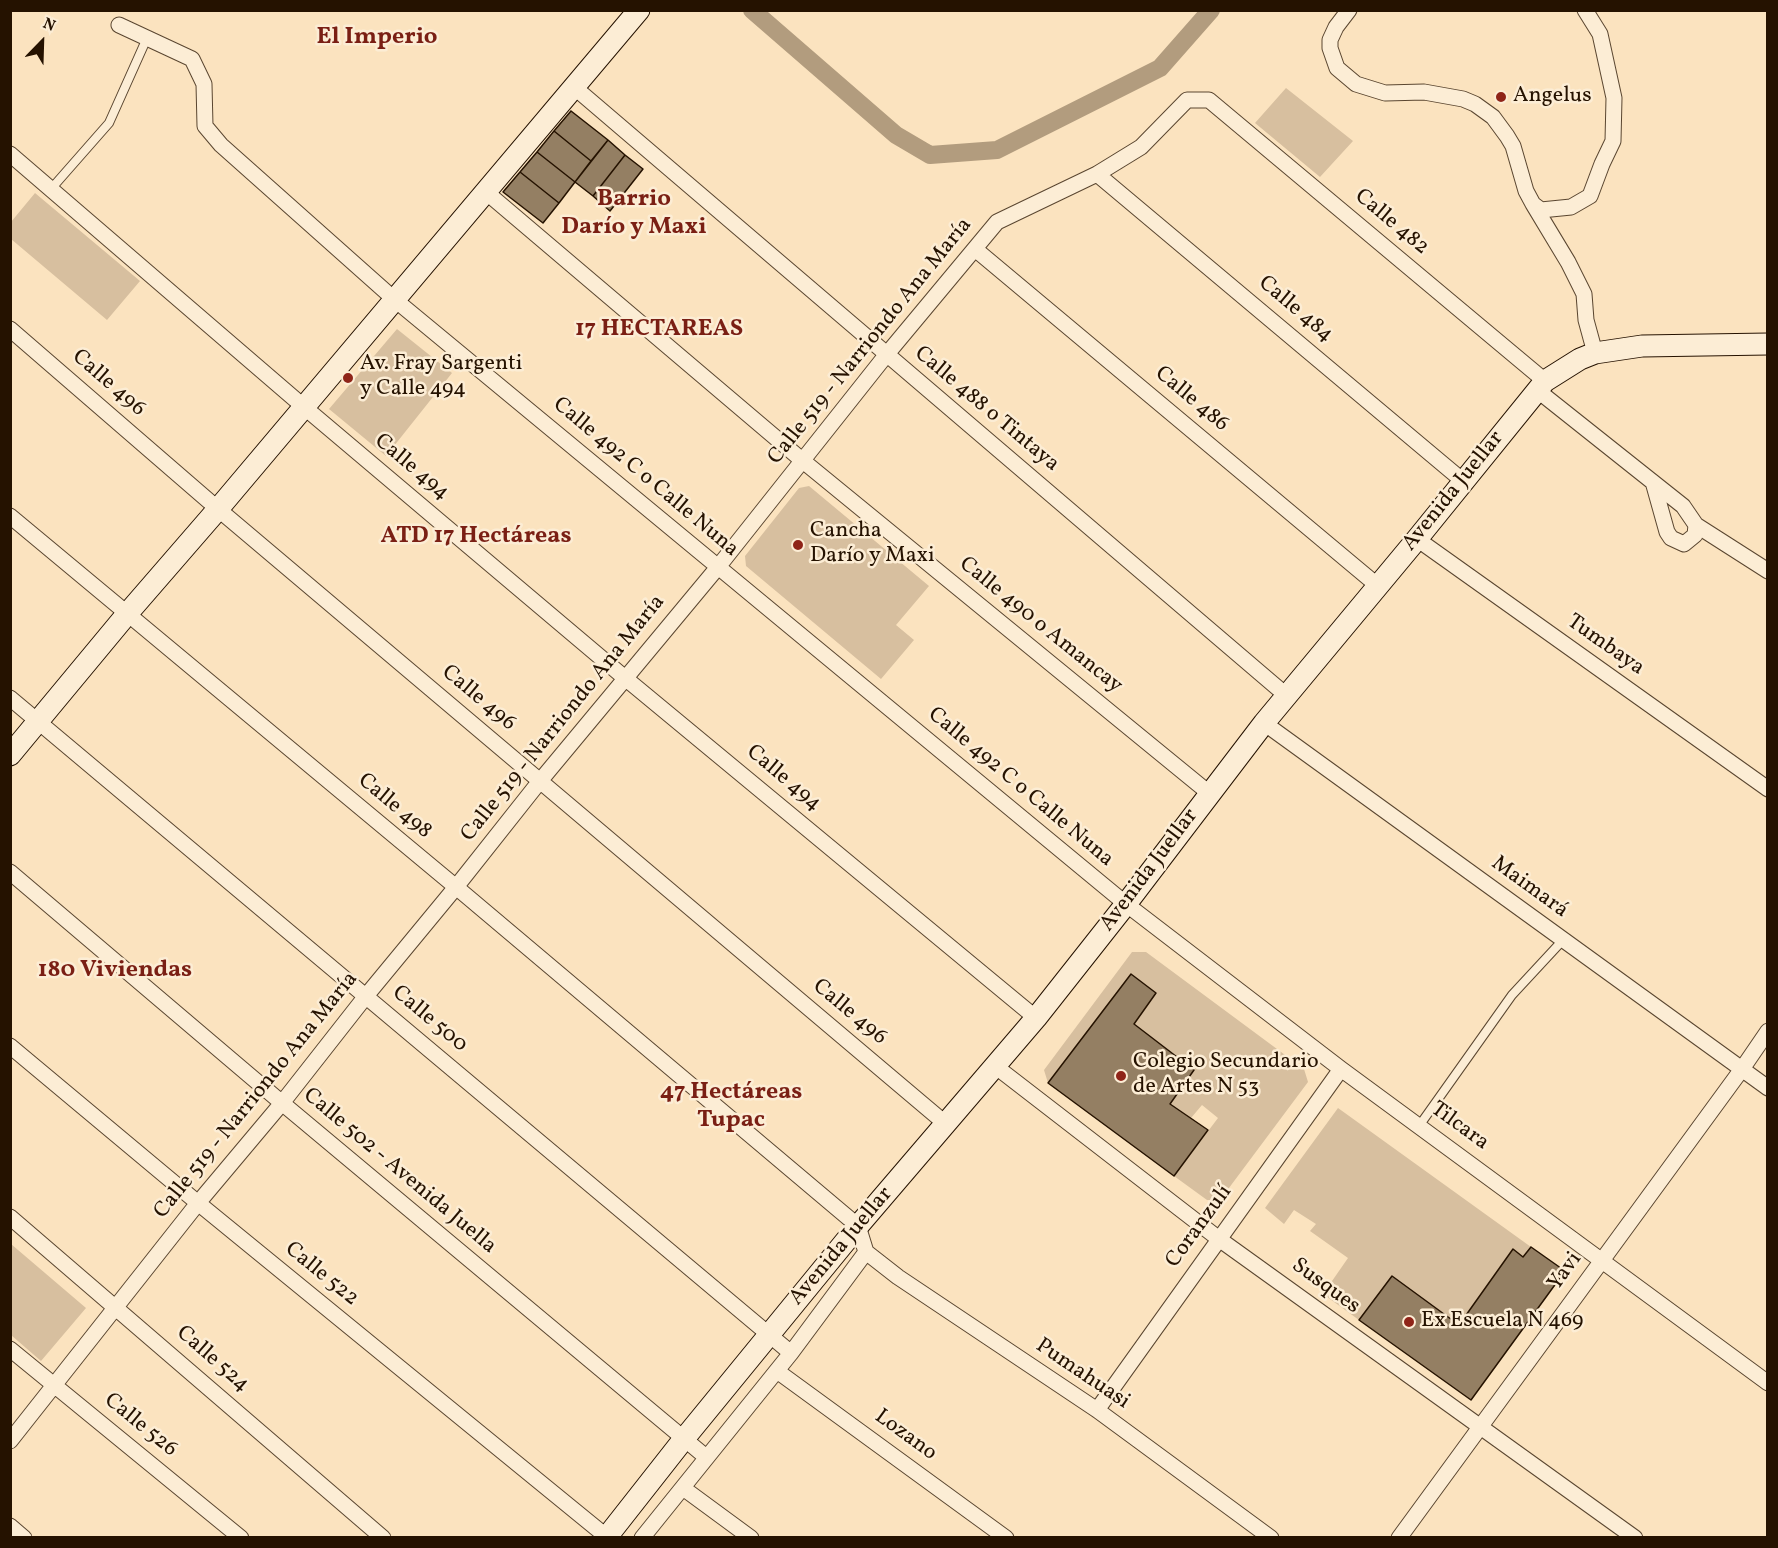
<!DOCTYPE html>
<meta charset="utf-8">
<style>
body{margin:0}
#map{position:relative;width:1778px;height:1548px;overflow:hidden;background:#fbe3bf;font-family:Vollkorn,serif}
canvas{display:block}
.frame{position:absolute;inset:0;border:12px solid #251200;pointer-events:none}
.north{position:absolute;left:12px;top:12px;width:60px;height:60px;-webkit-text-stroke:4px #fcedd5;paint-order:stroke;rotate:23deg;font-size:16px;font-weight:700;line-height:24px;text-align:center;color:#251200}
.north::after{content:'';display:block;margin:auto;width:21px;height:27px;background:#251200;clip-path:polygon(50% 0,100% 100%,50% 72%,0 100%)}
</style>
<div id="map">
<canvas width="1778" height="1548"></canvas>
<div class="frame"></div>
<div class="north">N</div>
</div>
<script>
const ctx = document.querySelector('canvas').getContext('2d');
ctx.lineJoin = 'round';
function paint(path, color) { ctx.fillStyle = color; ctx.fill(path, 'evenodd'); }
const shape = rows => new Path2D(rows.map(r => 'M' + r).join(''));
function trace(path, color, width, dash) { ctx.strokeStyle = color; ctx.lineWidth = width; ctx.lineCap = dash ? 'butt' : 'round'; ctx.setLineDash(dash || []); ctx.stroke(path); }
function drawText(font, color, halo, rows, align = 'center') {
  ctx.font = font + ' Vollkorn,serif'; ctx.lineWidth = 5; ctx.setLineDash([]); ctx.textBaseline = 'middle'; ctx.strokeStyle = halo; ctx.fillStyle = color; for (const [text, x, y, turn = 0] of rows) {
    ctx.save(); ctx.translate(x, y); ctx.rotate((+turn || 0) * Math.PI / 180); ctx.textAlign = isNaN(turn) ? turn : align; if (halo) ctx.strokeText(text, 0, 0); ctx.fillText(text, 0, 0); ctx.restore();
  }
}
const green = shape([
 [1286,88,1353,141,1320,177,1255,123],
 [35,193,140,281,107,320,11,239,11,222],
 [397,329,452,373,386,456,329,409],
 [809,486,929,586,896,625,914,640,881,679,746,566,745,556,799,488],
 [1132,952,1146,952,1304,1069,1308,1082,1220,1200,1207,1200,1174,1176,1218,1118,1202,1105,1191,1118,1170,1104,1194,1070,1134,1024,1156,993,1132,974,1048,1083,1044,1070],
 [1338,1108,1531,1247,1523,1257,1513,1249,1459,1325,1392,1277,1359,1320,1323,1294,1348,1258,1310,1231,1316,1224,1294,1210,1284,1224,1265,1208],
 [11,1244,86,1308,41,1361,11,1335]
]);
const canal = shape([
 [752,10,896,135,930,155,997,150,1160,68,1211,10]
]);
const building = shape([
 [571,111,608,140,591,161,554,131,571,111],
 [554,131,591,161,575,182,537,152,554,131],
 [608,140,625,155,593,196,575,182,608,140],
 [537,152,575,182,559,203,520,172,537,152],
 [625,155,643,169,610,211,593,196,625,155],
 [520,172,559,203,543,223,503,192,520,172],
 [1131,974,1156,993,1134,1024,1194,1070,1170,1104,1208,1130,1174,1176,1048,1083,1131,974],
 [1531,1247,1565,1271,1471,1400,1359,1320,1392,1276,1459,1325,1513,1249,1523,1257,1531,1247]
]);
const lane = shape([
 [51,189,109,123,147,38],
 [1419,1126,1512,995,1563,940]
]);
const street = shape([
 [1349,10,1336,27,1330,40,1330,48,1337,68,1356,84,1385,93,1424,92,1463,99,1475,104,1493,117,1507,136,1513,146,1526,191,1533,204,1541,210,1571,207,1590,196,1602,164,1613,141,1614,98,1600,34,1585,10],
 [119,25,192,59,204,84,205,126,221,145,394,299,1126,904,1341,1069,1768,1383],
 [574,87,1287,696],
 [10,154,304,407,625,678,1036,1018],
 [1097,174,1463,481],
 [486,192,803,461,1209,793],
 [1533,204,1568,262,1584,294,1586,320,1595,353],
 [975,249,1378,586],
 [10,329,218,509,946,1124],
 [1537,390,1683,506,1696,525,1695,535,1684,544,1671,538,1667,532,1653,482],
 [10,516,456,887,858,1226,866,1252],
 [1696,525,1768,571],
 [1417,539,1768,789],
 [10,698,791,1353],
 [1264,723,1768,1088],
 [10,872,282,1103,706,1457],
 [10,1046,198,1203,607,1537],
 [995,1066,1219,1239,1635,1538],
 [10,1217,383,1538],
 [866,1252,898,1277,1097,1410,1271,1538],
 [10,1349,241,1538],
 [777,1371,1006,1538],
 [1097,1410,1341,1069],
 [10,1441,198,1203,282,1103,366,996,456,887,540,781,718,567,887,354,997,222,1097,174,1141,147,1187,100,1209,100,1545,381],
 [683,1488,751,1538],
 [10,1526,24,1538],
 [642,1538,791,1353,866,1252],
 [1399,1538,1742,1069,1768,1031]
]);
const secondary = shape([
 [10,755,127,614,218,509,639,10],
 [606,1538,683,1440,858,1226,1036,1018,1126,904,1264,723,1417,539,1545,381,1580,359,1595,353,1642,346,1768,344]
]);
const markers = [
 [1501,97,6,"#8f2418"],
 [348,378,6,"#8f2418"],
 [798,545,6,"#8f2418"],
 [1121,1076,6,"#8f2418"],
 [1409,1322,6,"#8f2418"]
];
const poiNames = [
 ["Angelus",1513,97],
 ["Av. Fray Sargenti",360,365],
 ["y Calle 494",360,390],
 ["Cancha",810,532],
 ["Darío y Maxi",810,557],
 ["Colegio Secundario",1133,1063],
 ["de Artes N 53",1133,1088],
 ["Ex Escuela N 469",1421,1322]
];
const streetNames = [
 ["Calle 482",1391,223,40],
 ["Calle 484",1295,310,40],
 ["Calle 519 - Narriondo Ana María",871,342,-51],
 ["Calle 496",108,384,41],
 ["Calle 486",1191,400,40],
 ["Calle 488 o Tintaya",986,410,40],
 ["Calle 494",411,468,40],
 ["Calle 492 C o Calle Nuna",645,478,40],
 ["Avenida Juellar",1454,492,-51],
 ["Calle 490 o Amancay",1040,626,39],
 ["Tumbaya",1605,646,35],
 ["Calle 496",478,699,40],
 ["Calle 519 - Narriondo Ana María",564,719,-51],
 ["Calle 494",783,779,40],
 ["Calle 492 C o Calle Nuna",1020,788,40],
 ["Calle 498",394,807,40],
 ["Avenida Juellar",1150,871,-53],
 ["Maimará",1529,888,36],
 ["Calle 496",849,1013,40],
 ["Calle 500",429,1020,40],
 ["Calle 519 - Narriondo Ana María",257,1096,-51],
 ["Tilcara",1459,1127,36],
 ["Calle 502 - Avenida Juella",399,1172,40],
 ["Coranzulí",1200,1227,-54],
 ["Avenida Juellar",842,1247,-50],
 ["Yavi",1566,1272,-54],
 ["Calle 522",321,1275,39],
 ["Susques",1325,1287,36],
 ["Calle 524",212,1360,41],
 ["Pumahuasi",1082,1375,34],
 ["Calle 526",140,1426,39],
 ["Lozano",905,1436,36]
];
const neighbourhoodNames = [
 ["El Imperio",377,39],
 ["Barrio",634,201],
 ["Darío y Maxi",634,229],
 ["17 HECTAREAS",659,331],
 ["ATD 17 Hectáreas",476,538],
 ["180 Viviendas",115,972],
 ["47 Hectáreas",731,1094],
 ["Tupac",731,1122]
];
paint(green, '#d7bf9f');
trace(canal, '#b29c7e', 18);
paint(building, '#947f63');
trace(building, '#251200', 1.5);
trace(lane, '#5a4630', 10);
trace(street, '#5a4630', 17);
trace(secondary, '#251200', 23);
trace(lane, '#fcedd5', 8);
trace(street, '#fcedd5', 15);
trace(secondary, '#fcedd5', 21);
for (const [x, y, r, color] of markers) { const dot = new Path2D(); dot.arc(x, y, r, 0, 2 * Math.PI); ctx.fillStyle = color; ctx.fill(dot); trace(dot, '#fcedd5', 2); }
drawText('22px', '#251200', '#fcedd5', poiNames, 'left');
drawText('22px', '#251200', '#fcedd5', streetNames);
drawText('bold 24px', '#7a1f14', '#fcedd5', neighbourhoodNames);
</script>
